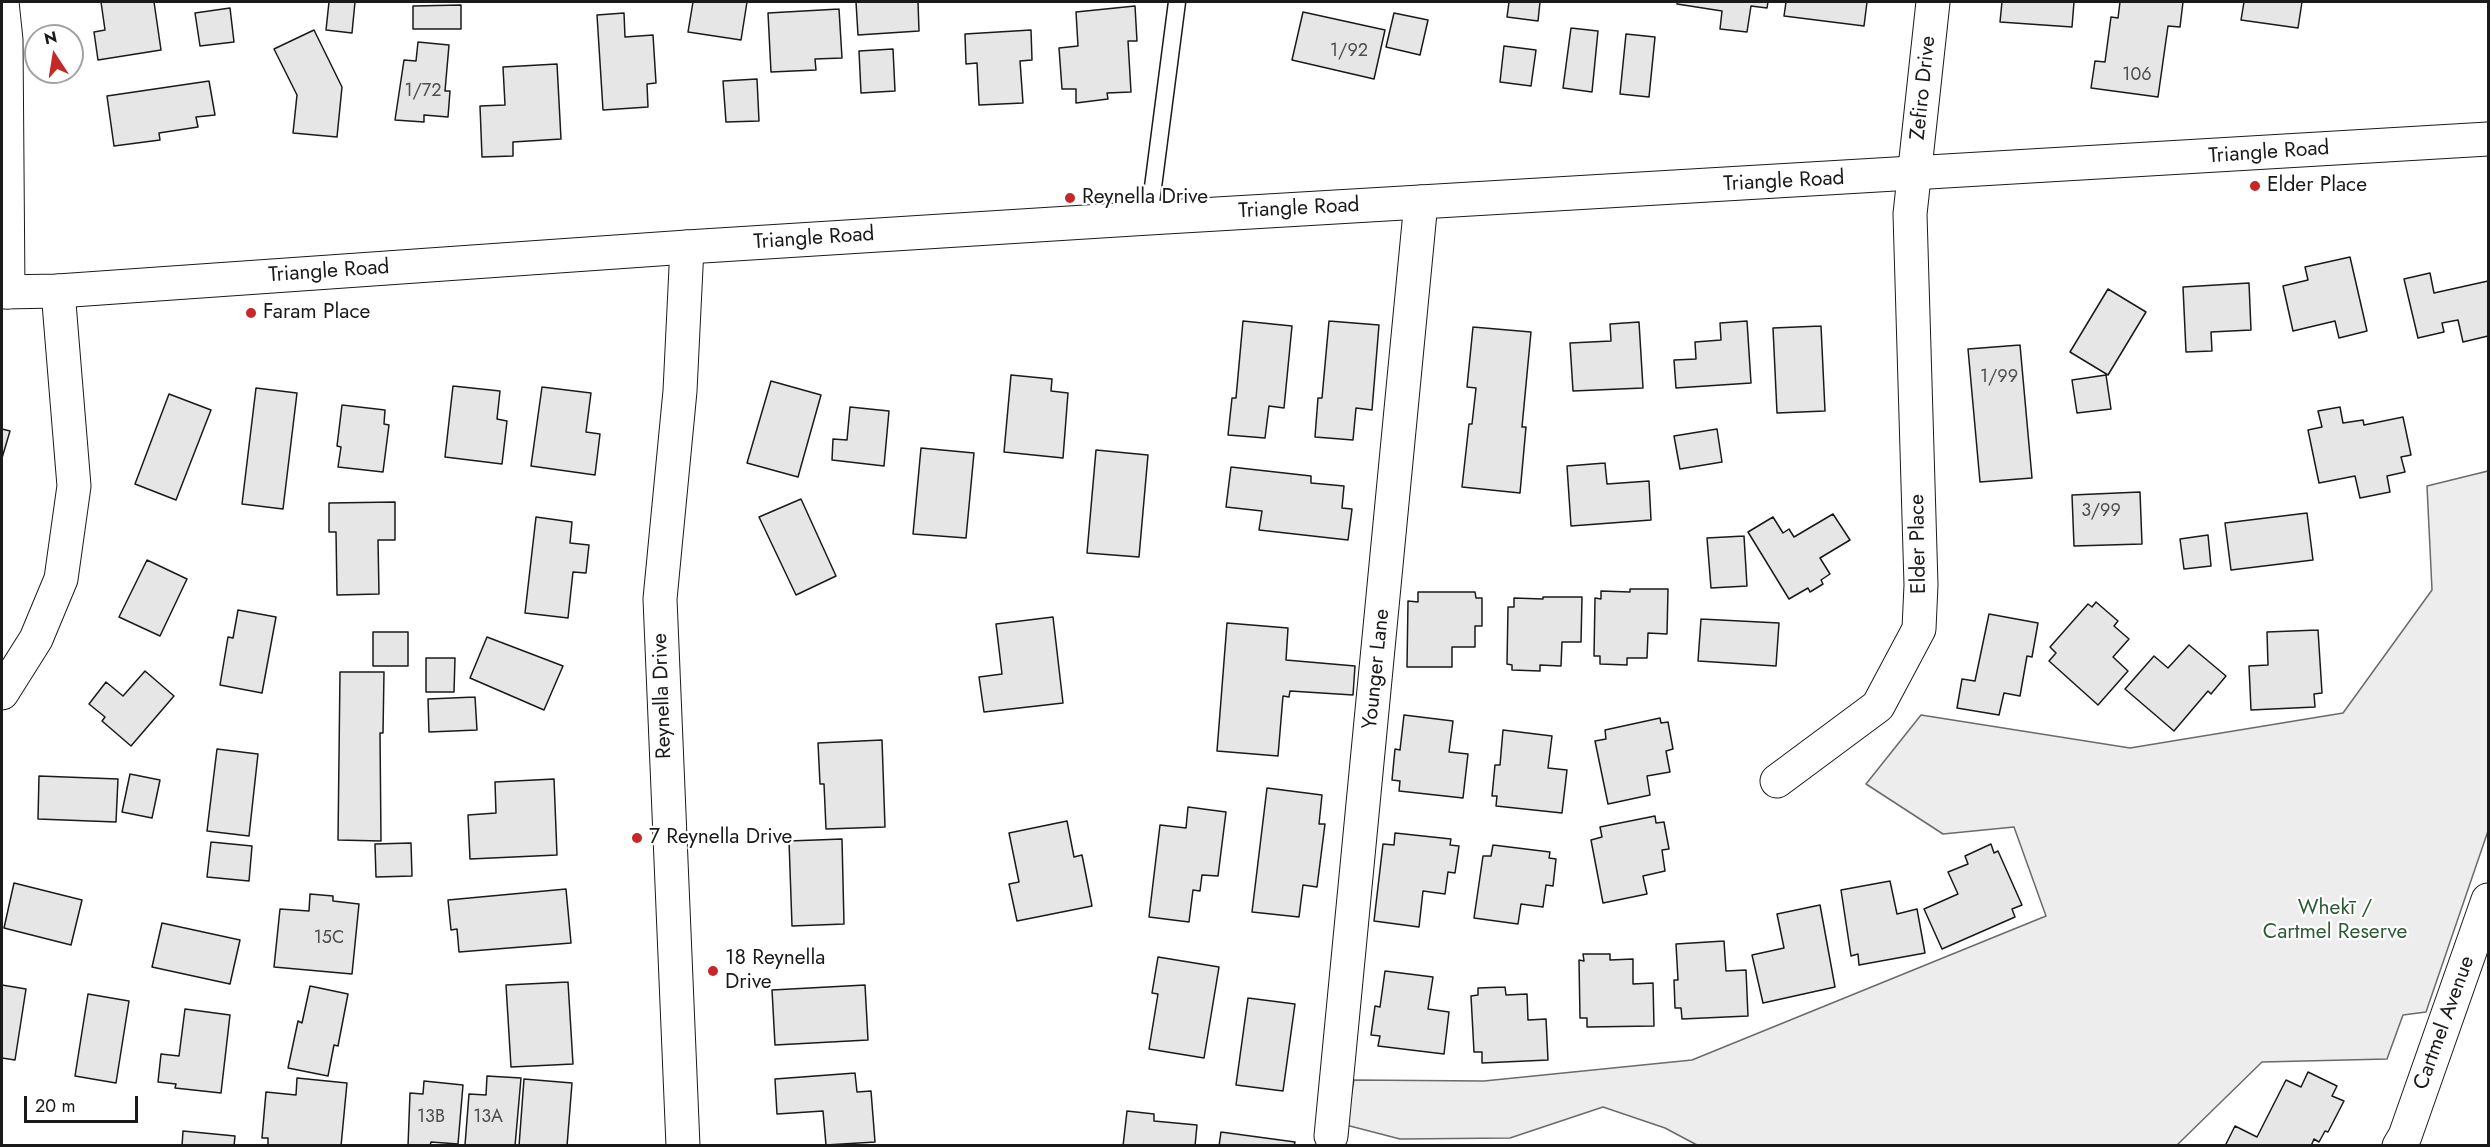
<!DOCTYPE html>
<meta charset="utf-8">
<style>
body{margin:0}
#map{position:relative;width:2490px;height:1147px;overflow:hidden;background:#fff;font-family:Jost,sans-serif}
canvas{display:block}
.frame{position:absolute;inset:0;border:3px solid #1a1a1a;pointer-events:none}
.north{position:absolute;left:24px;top:24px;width:60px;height:60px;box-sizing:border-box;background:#fff;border:2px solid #a3a3a3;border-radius:50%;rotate:348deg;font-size:16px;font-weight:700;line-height:24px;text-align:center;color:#1a1a1a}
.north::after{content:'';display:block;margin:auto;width:21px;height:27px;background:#c62828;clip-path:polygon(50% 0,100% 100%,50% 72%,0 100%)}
.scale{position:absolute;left:24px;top:1096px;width:114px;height:27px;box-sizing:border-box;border:3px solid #1a1a1a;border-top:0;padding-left:8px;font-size:18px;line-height:21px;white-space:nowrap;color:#1a1a1a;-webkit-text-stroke:4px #fff;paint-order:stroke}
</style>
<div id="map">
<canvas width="2490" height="1147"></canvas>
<div class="frame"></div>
<div class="north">N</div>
<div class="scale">20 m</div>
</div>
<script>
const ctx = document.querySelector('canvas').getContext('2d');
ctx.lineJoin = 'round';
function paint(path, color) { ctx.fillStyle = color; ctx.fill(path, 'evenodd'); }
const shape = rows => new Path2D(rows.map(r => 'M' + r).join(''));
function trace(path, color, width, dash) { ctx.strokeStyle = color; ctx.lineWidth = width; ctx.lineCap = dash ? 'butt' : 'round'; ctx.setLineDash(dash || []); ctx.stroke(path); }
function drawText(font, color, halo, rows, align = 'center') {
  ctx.font = font + ' Jost,sans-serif'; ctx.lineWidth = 4.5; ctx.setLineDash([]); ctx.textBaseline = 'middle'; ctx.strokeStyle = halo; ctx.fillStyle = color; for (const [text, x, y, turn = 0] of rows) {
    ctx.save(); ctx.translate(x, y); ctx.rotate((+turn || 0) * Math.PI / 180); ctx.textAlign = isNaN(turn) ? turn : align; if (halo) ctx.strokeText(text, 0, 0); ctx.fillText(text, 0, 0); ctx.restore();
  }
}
const green = shape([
 [2488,471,2488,831,2426,1012,2403,1015,2387,1059,2262,1062,2177,1145,1697,1145,1665,1128,1603,1107,1510,1138,1400,1139,1346,1125,1354,1080,1484,1081,1692,1060,2046,916,2014,827,1943,834,1866,784,1921,715,2130,748,2343,713,2432,590,2427,486,2488,471]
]);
const building = shape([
 [101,2,154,2,161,50,98,60,94,32,105,30,101,2],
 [329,2,355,2,352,33,326,30,329,2],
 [693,2,747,2,741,40,688,32,693,2],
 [856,2,918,2,919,31,858,35,856,2],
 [1509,2,1540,2,1538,21,1507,17,1509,2],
 [1677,2,1768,2,1767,8,1751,6,1747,32,1720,29,1722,11,1677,4,1677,2],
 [1786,2,1867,2,1864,26,1784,16,1786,2],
 [2002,2,2074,2,2072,27,2000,22,2002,2],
 [2120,2,2183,2,2180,27,2168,26,2158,97,2091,88,2095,61,2105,62,2111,17,2118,18,2120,2],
 [2244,2,2302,2,2298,28,2241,20,2244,2],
 [461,5,461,29,413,29,413,6,461,5],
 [1135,6,1137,41,1128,41,1131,92,1107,93,1108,99,1076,103,1076,89,1062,89,1059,48,1078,46,1076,12,1135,6],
 [230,8,234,42,200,46,195,13,230,8],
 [839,9,842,58,815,59,816,70,771,72,768,13,839,9],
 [1303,12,1385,30,1374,79,1292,60,1303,12],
 [624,13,625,37,653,35,656,83,647,84,648,107,603,110,597,15,624,13],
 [1394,13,1428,20,1420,55,1386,47,1394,13],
 [1571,28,1598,31,1592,92,1563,88,1571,28],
 [314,30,342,87,337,137,293,133,297,95,274,49,314,30],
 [1031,30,1032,60,1020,61,1023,103,979,105,977,63,966,64,965,34,1031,30],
 [1626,34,1655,37,1649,97,1620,94,1626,34],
 [418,42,449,45,445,91,450,91,448,117,424,115,424,122,395,120,404,60,416,61,418,42],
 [1504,46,1536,50,1531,86,1500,82,1504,46],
 [893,49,895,91,861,93,859,51,893,49],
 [557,64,561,139,513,142,513,156,482,157,480,106,505,105,503,67,557,64],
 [757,79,759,121,726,122,723,81,757,79],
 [209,81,215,115,196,117,198,127,159,133,160,140,114,146,107,96,209,81],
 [2350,257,2367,331,2339,338,2335,321,2293,331,2283,286,2308,280,2305,267,2350,257],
 [2430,273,2434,293,2488,281,2488,336,2463,342,2458,320,2442,323,2444,332,2418,338,2404,279,2430,273],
 [2249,283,2251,330,2211,332,2212,351,2186,352,2183,287,2249,283],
 [2108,289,2146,312,2108,375,2070,352,2108,289],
 [1243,321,1292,326,1284,408,1269,406,1265,438,1228,435,1232,398,1236,398,1243,321],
 [1329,321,1379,325,1372,410,1356,408,1353,440,1315,437,1318,398,1322,398,1329,321],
 [1747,321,1751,383,1676,388,1674,360,1696,359,1695,342,1721,340,1720,323,1747,321],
 [1639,322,1643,388,1573,391,1570,343,1611,341,1610,324,1639,322],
 [1821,326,1825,411,1777,413,1773,328,1821,326],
 [1473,327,1531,332,1522,427,1526,427,1520,493,1462,487,1469,424,1472,424,1476,388,1467,387,1473,327],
 [2020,345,2032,478,1980,482,1968,349,2020,345],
 [1011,375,1052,379,1051,391,1068,393,1063,458,1004,452,1011,375],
 [2106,375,2111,409,2077,413,2072,380,2106,375],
 [771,381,821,395,798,477,747,463,771,381],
 [453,386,500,391,497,419,507,421,502,464,445,457,453,386],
 [542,387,591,393,586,432,600,434,595,475,531,466,542,387],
 [256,388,297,393,283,509,242,504,256,388],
 [169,394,211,410,176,500,135,484,169,394],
 [342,405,385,410,384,424,389,425,383,472,338,467,341,447,337,446,342,405],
 [850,407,889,411,884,466,832,460,833,439,847,440,850,407],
 [2340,407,2343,423,2363,420,2364,425,2403,417,2411,455,2401,457,2405,472,2387,476,2390,492,2360,498,2355,476,2319,483,2308,430,2322,427,2318,411,2340,407],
 [2,429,10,431,2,458,2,429],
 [1717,429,1722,462,1680,469,1674,436,1717,429],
 [921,448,974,453,966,538,913,534,921,448],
 [1096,450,1148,455,1139,557,1087,553,1096,450],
 [1605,463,1607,484,1649,481,1651,520,1571,526,1567,466,1605,463],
 [1231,467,1311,476,1311,483,1344,486,1342,508,1352,509,1348,540,1259,530,1262,511,1226,507,1231,467],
 [2140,492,2142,544,2074,546,2072,495,2140,492],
 [801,499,836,576,796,595,759,517,801,499],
 [395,502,395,540,378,540,379,594,337,595,336,532,329,532,329,503,395,502],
 [2307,513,2313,560,2231,570,2225,523,2307,513],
 [1833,514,1850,540,1820,558,1830,574,1821,580,1823,584,1810,592,1808,588,1789,599,1748,532,1773,517,1783,533,1789,529,1794,537,1833,514],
 [536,517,572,522,570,543,589,545,586,573,573,572,568,618,525,613,536,517],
 [2208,535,2211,566,2184,569,2180,539,2208,535],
 [1744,536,1747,586,1711,588,1707,538,1744,536],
 [147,560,187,579,160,636,119,617,147,560],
 [1630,589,1668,589,1667,634,1648,633,1647,658,1627,658,1627,665,1600,664,1600,656,1594,656,1595,598,1601,599,1601,591,1630,592,1630,589],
 [1418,592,1475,592,1476,598,1482,598,1482,626,1475,626,1475,647,1452,647,1452,667,1407,667,1408,601,1418,602,1418,592],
 [1543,597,1582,597,1581,642,1562,642,1561,666,1540,665,1540,671,1512,670,1512,665,1507,664,1508,607,1514,607,1514,598,1543,599,1543,597],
 [2096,602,2118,621,2114,626,2129,639,2113,657,2128,671,2098,705,2049,661,2056,653,2050,647,2088,604,2092,607,2096,602],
 [238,610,276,617,262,693,220,685,228,637,233,638,238,610],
 [1989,614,2038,623,2032,657,2027,656,2020,696,2004,693,1999,715,1957,708,1962,679,1975,681,1989,614],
 [1053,617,1063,703,984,712,979,677,1002,674,996,624,1053,617],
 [1701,619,1779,623,1776,666,1698,661,1701,619],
 [1227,623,1288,628,1286,660,1355,666,1353,695,1290,691,1289,697,1283,696,1278,756,1217,751,1227,623],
 [2318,630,2322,693,2314,694,2315,707,2251,710,2249,666,2268,665,2267,632,2318,630],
 [373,632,408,632,408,666,373,666,373,632],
 [487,637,563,666,544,710,470,678,487,637],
 [2189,645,2226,676,2211,694,2208,691,2174,731,2125,689,2154,656,2168,668,2189,645],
 [426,658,455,658,454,692,426,692,426,658],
 [145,671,174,696,131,746,102,721,105,717,89,704,106,682,123,696,145,671],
 [340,672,384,672,383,733,380,733,381,841,338,840,340,672],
 [475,697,477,730,429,732,428,699,475,697],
 [1404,715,1453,721,1449,752,1468,754,1463,798,1399,791,1400,781,1392,780,1395,749,1400,750,1404,715],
 [1660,718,1661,723,1668,722,1673,749,1666,751,1670,772,1647,776,1650,795,1608,804,1595,741,1606,739,1605,730,1660,718],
 [1503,730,1552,736,1548,768,1567,770,1562,813,1496,806,1497,796,1492,796,1495,765,1500,765,1503,730],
 [882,740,885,827,826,829,824,784,820,784,818,743,882,740],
 [217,749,258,754,249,836,207,831,217,749],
 [130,774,160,780,152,818,122,812,130,774],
 [39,776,118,779,116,822,38,819,39,776],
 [554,779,557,855,470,859,468,815,496,813,495,782,554,779],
 [1267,788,1322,795,1319,824,1325,824,1317,887,1303,885,1299,917,1252,912,1267,788],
 [1188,807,1226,812,1218,876,1202,875,1200,891,1193,890,1189,922,1149,917,1160,825,1186,828,1188,807],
 [1655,816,1656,823,1664,822,1669,849,1662,850,1665,871,1643,876,1647,894,1603,903,1591,840,1602,837,1600,827,1655,816],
 [1067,821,1074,857,1082,855,1092,906,1017,921,1009,884,1019,882,1009,833,1067,821],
 [1395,833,1451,839,1450,845,1459,846,1455,873,1448,872,1445,894,1423,891,1419,927,1374,921,1383,844,1394,845,1395,833],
 [842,839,844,924,792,926,789,841,842,839],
 [211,842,252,846,249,881,207,877,211,842],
 [411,843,412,876,376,877,375,844,411,843],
 [1991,844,1994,853,1998,851,2022,905,2012,909,2015,917,1942,949,1924,909,1958,894,1948,872,1968,864,1965,856,1991,844],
 [1493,845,1550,852,1549,858,1556,859,1553,886,1546,885,1543,907,1521,904,1518,924,1474,918,1483,856,1491,856,1493,845],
 [1890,881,1897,914,1917,909,1925,953,1859,965,1858,954,1851,956,1841,890,1890,881],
 [14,883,82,900,71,945,4,928,14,883],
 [566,889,571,943,459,952,457,929,451,930,448,900,566,889],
 [310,894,333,896,333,901,359,904,352,974,274,967,280,909,309,911,310,894],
 [1820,905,1835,987,1763,1003,1752,955,1784,948,1777,914,1820,905],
 [162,923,240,940,230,984,152,967,162,923],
 [1724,941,1726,971,1746,970,1748,1016,1682,1019,1681,1008,1675,1008,1674,980,1678,980,1676,944,1724,941],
 [1583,954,1610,954,1610,960,1633,959,1633,984,1653,983,1654,1026,1587,1027,1587,1018,1580,1018,1579,960,1584,961,1583,954],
 [1158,957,1219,967,1204,1058,1149,1049,1158,994,1152,993,1158,957],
 [1385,971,1433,977,1428,1009,1449,1012,1444,1054,1378,1046,1380,1036,1371,1035,1375,1006,1380,1007,1385,971],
 [568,982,573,1064,511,1067,506,985,568,982],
 [2,985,26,989,15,1060,2,1058,2,985],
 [865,985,868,1040,775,1045,772,990,865,985],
 [310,986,348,994,338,1046,334,1045,328,1076,288,1068,298,1021,302,1023,310,986],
 [1505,987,1506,995,1527,994,1528,1020,1546,1019,1548,1060,1482,1063,1482,1052,1474,1052,1471,996,1478,995,1478,988,1505,987],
 [88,994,129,1001,116,1083,75,1076,88,994],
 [1248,998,1295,1004,1283,1091,1236,1085,1248,998],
 [185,1009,230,1015,221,1093,175,1088,176,1084,158,1082,161,1054,179,1056,185,1009],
 [2308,1072,2337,1086,2332,1096,2344,1101,2328,1132,2325,1131,2319,1142,2314,1139,2311,1146,2225,1146,2235,1126,2257,1137,2286,1080,2301,1087,2308,1072],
 [855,1073,857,1092,871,1091,875,1142,826,1145,823,1111,777,1114,775,1079,855,1073],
 [487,1076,521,1078,515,1146,465,1145,469,1094,486,1095,487,1076],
 [297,1078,347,1083,341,1146,268,1146,268,1138,262,1138,266,1092,296,1095,297,1078],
 [524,1079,572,1083,567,1146,519,1146,524,1079],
 [424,1081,463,1085,458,1144,431,1142,430,1146,408,1146,410,1093,423,1094,424,1081],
 [1127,1111,1154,1114,1154,1121,1197,1125,1195,1146,1123,1146,1127,1111],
 [183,1131,235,1136,234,1146,182,1146,183,1131],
 [1221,1132,1295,1142,1294,1146,1219,1146,1221,1132]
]);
const lane = shape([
 [1149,218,1177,2]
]);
const street = shape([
 [2,2,6,40,8,292],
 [2,693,36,639,61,579,74,486,58,291],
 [1777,781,1878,706,1919,629,1921,585,1910,214,1933,2],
 [1331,1136,1421,202],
 [683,1146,660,599,680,391,687,247],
 [2399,1146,2405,1136,2488,900]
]);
const secondary = shape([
 [2,292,58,291,687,247,1149,218,2488,139]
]);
const markers = [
 [2255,186,6,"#c62828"],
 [1070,198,6,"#c62828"],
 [251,313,6,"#c62828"],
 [637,838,6,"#c62828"],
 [713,971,6,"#c62828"]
];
const numberNames = [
 ["1/92",1349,52],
 ["106",2137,76],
 ["1/72",423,92],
 ["1/99",1999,378],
 ["3/99",2101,512],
 ["15C",329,939],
 ["13B",431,1118],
 ["13A",488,1118]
];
const streetNames = [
 ["Zefiro Drive",1924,88,-84],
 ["Triangle Road",2269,153,-4],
 ["Triangle Road",1784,182,-3],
 ["Triangle Road",1299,209,-3],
 ["Triangle Road",814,239,-4],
 ["Triangle Road",329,272,-4],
 ["Elder Place",1919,544,-91],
 ["Younger Lane",1377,669,-84],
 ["Reynella Drive",663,696,-92],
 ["Cartmel Avenue",2445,1023,-70]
];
const poiNames = [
 ["Elder Place",2267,186],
 ["Reynella Drive",1082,198],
 ["Faram Place",263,313],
 ["7 Reynella Drive",649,838],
 ["18 Reynella",725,959],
 ["Drive",725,983]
];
const parkNames = [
 ["Whekī /",2335,909],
 ["Cartmel Reserve",2335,933]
];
paint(green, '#ededed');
trace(green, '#6a6a6a', 1.5);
paint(building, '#e6e6e6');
trace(building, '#1a1a1a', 1.5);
trace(lane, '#1a1a1a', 19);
trace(street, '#1a1a1a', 35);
trace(secondary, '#1a1a1a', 35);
trace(lane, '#fff', 16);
trace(street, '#fff', 33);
trace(secondary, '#fff', 33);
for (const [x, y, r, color] of markers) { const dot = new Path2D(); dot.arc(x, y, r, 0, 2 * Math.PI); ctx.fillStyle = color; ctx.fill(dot); trace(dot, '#fff', 2); }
drawText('18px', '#4d4d4d', null, numberNames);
drawText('21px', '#1a1a1a', '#fff', streetNames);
drawText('21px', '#1a1a1a', '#fff', poiNames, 'left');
drawText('21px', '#2b5a34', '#fff', parkNames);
</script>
